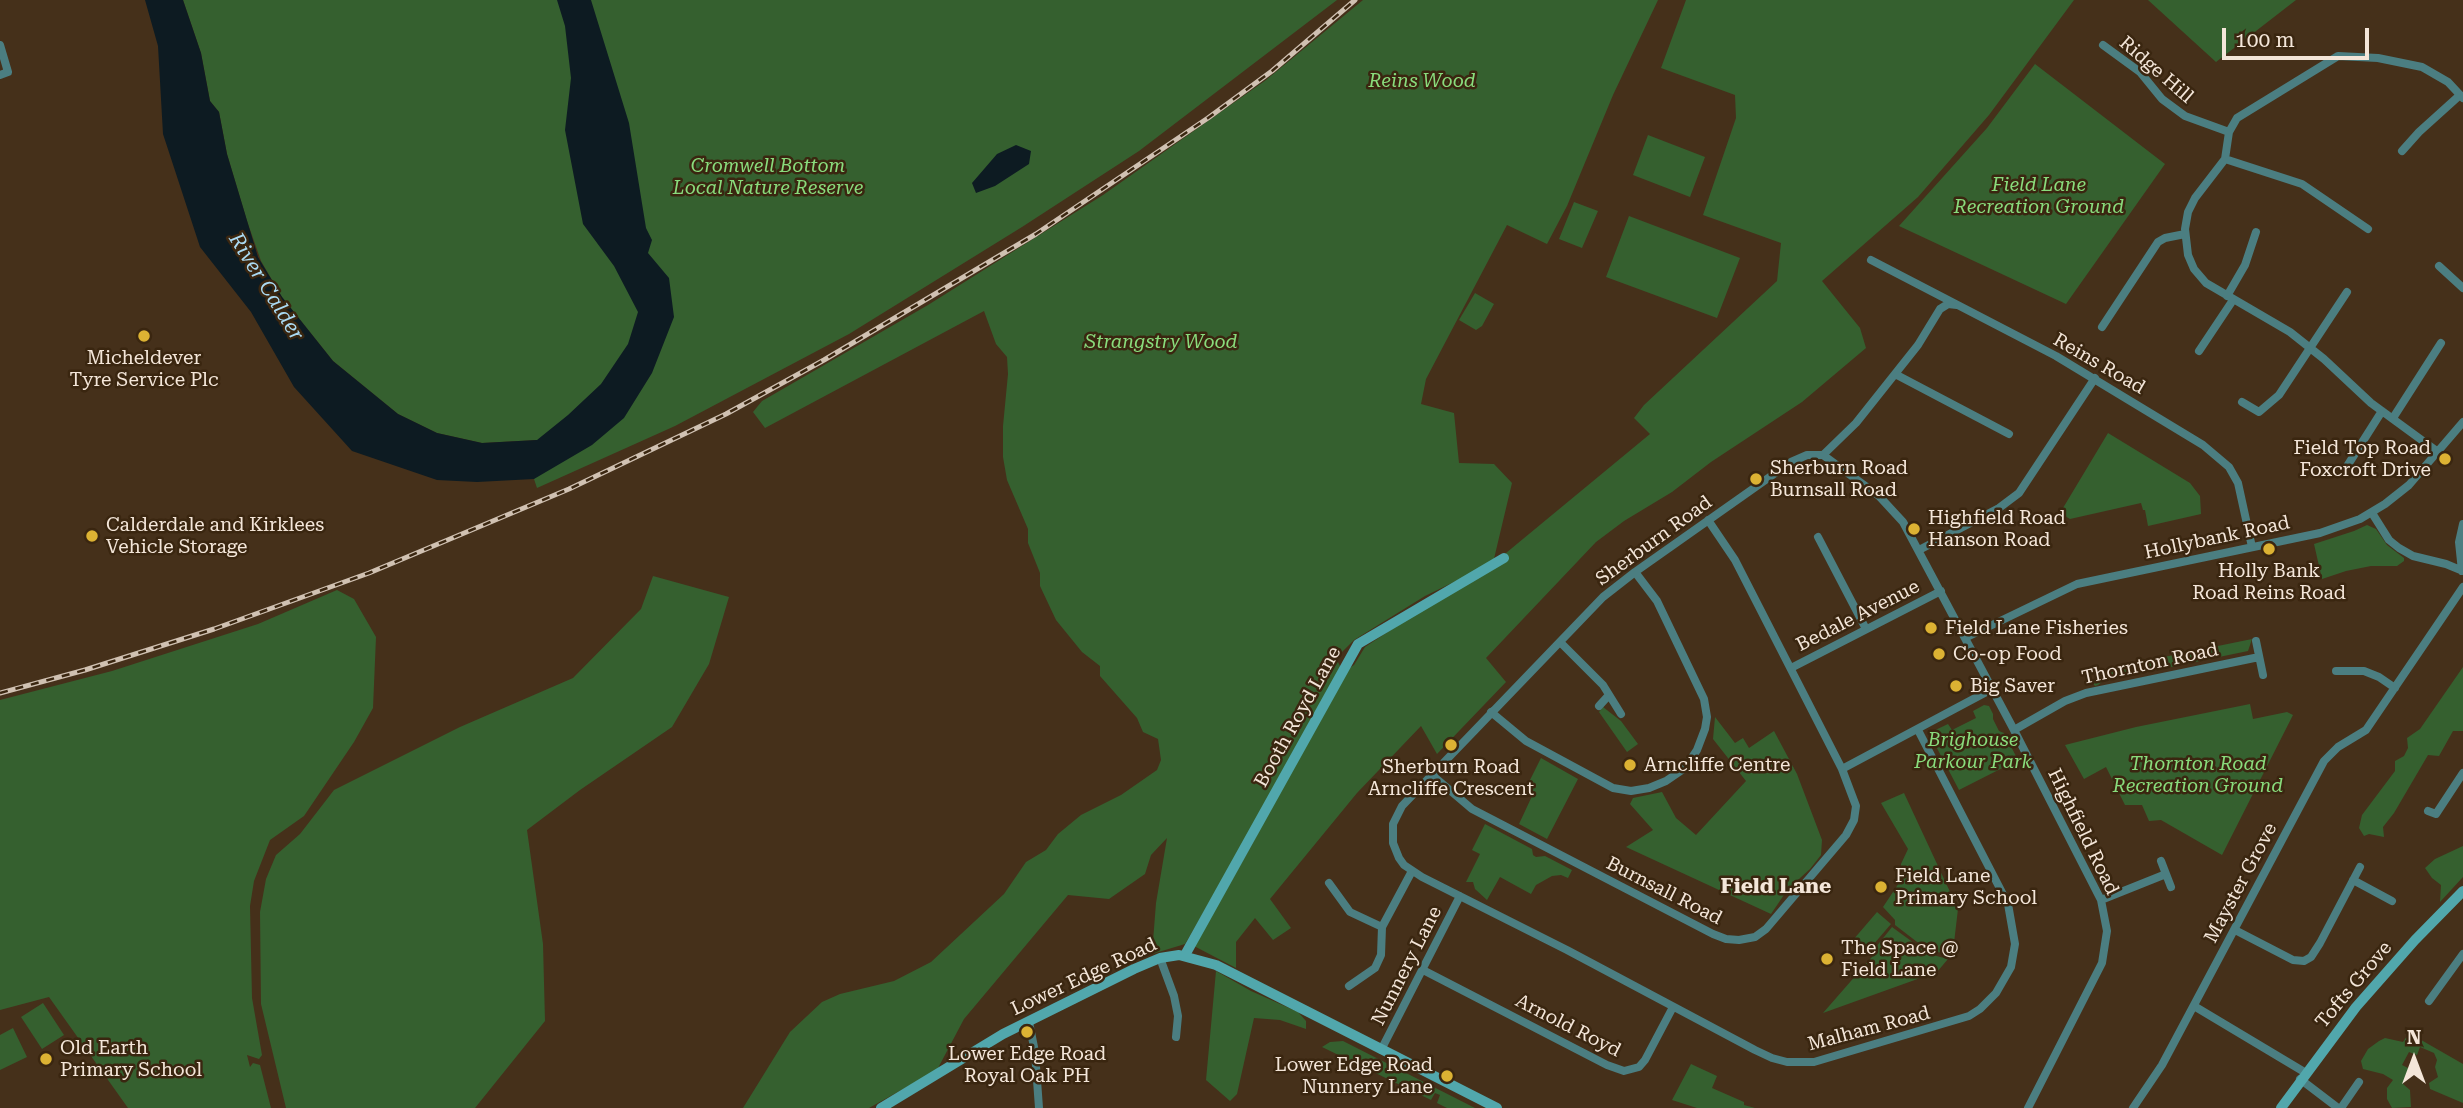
<!DOCTYPE html>
<style>
body{margin:0}
#map{position:relative;width:2463px;height:1108px;overflow:hidden;background:#45301a;font-family:"Roboto Serif",serif}
canvas{display:block}
.north{position:absolute;left:2379px;top:1024px;width:70px;height:70px;-webkit-text-stroke:5px #3a2610;paint-order:stroke;rotate:0deg;font-size:19px;font-weight:700;line-height:28px;text-align:center;color:#f4e6d9}
.north::after{content:'';display:block;margin:auto;width:24px;height:32px;background:#f4e6d9;clip-path:polygon(50% 0,100% 100%,50% 72%,0 100%)}
.scale{position:absolute;left:2222px;top:28px;width:147px;height:32px;box-sizing:border-box;border:4px solid #f4e6d9;border-top:0;padding-left:9px;font-size:21px;line-height:24px;white-space:nowrap;color:#f4e6d9;-webkit-text-stroke:5px #3a2610;paint-order:stroke}
</style>
<div id="map">
<canvas width="2463" height="1108"></canvas>
<div class="north">N</div>
<div class="scale">100 m</div>
</div>
<script>
const ctx = document.querySelector('canvas').getContext('2d');
ctx.lineJoin = 'round';
function paint(path, color) { ctx.fillStyle = color; ctx.fill(path, 'evenodd'); }
const shape = rows => new Path2D(rows.map(r => 'M' + r).join(''));
function trace(path, color, width, dash) { ctx.strokeStyle = color; ctx.lineWidth = width; ctx.lineCap = dash ? 'butt' : 'round'; ctx.setLineDash(dash || []); ctx.stroke(path); }
function drawText(font, color, halo, rows, align = 'center') {
  ctx.font = font + ' "Roboto Serif",serif'; ctx.lineWidth = 5; ctx.setLineDash([]); ctx.textBaseline = 'middle'; ctx.strokeStyle = halo; ctx.fillStyle = color; for (const [text, x, y, turn = 0] of rows) {
    ctx.save(); ctx.translate(x, y); ctx.rotate((+turn || 0) * Math.PI / 180); ctx.textAlign = isNaN(turn) ? turn : align; if (halo) ctx.strokeText(text, 0, 0); ctx.fillText(text, 0, 0); ctx.restore();
  }
}
const green = shape([
 [183,0,1337,0,1139,151,1022,227,849,334,675,426,537,488,534,479,537,440,482,443,437,433,398,414,333,361,282,297,261,261,247,221,227,154,219,112,210,101,201,53],
 [1363,0,1658,0,1613,95,1567,206,1547,244,1507,225,1426,379,1421,404,1454,413,1459,463,1494,464,1512,483,1493,563,1425,596,1354,640,1336,658,1343,672,1354,665,1365,647,1415,614,1494,569,1506,553,1650,434,1634,418,1644,405,1777,281,1781,243,1703,215,1736,118,1735,95,1661,68,1686,0,2074,0,1989,115,1918,197,1822,281,1860,328,1866,348,1802,402,1711,462,1672,492,1624,521,1596,542,1486,658,1506,682,1437,754,1421,726,1357,793,1270,899,1291,928,1273,940,1255,918,1236,942,1236,968,1194,946,1253,843,1264,821,1260,821,1255,829,1252,829,1185,944,1152,954,1156,903,1167,838,1151,855,1145,874,1109,899,1068,895,964,1019,937,1070,869,1108,743,1108,790,1032,822,1002,840,994,894,981,931,962,1004,894,1026,862,1046,850,1058,834,1081,815,1121,795,1157,770,1161,760,1158,739,1143,732,1137,718,1100,676,1100,666,1082,652,1056,620,1040,586,1040,573,1028,543,1028,529,1007,480,1003,457,1003,426,1008,374,1007,357,996,344,984,311,765,428,753,412,762,401,928,305,1103,195,1266,80],
 [2148,0,2296,0,2216,62],
 [2035,64,2165,164,2066,304,1899,226,1987,128],
 [1648,135,1705,157,1690,197,1633,175],
 [1574,202,1598,211,1582,248,1559,239],
 [1629,216,1740,258,1717,318,1606,277],
 [1475,293,1494,304,1482,326,1476,330,1459,320],
 [2108,433,2190,483,2200,496,2201,514,2148,526,2145,510,2143,510,2141,503,2070,519,2060,513],
 [2367,525,2376,529,2387,545,2404,558,2404,561,2397,566,2371,566,2346,571,2322,579,2314,544,2354,531],
 [653,576,729,597,709,664,672,727,580,790,527,830,543,944,545,1021,475,1108,286,1108,261,1004,260,912,266,879,276,855,300,834,334,790,460,727,573,678,641,609],
 [337,590,354,599,376,637,373,708,354,742,304,816,270,840,254,881,250,906,252,998,262,1055,259,1059,247,1055,250,1067,253,1063,260,1065,271,1108,128,1108,49,997,0,1010,0,700,112,671,258,624],
 [2252,639,2248,651,2103,681,2098,685,2095,686,2092,682,2125,665],
 [2463,667,2463,731,2453,731,2439,756,2428,755,2394,813,2383,827,2384,837,2369,834,2364,836,2359,828,2362,815,2395,771,2395,761,2404,756,2408,748,2407,738,2420,729],
 [2250,704,2253,719,2287,712,2293,715,2222,855,2161,820,2149,821,2142,805,2125,805,2106,767,2084,779,2065,745,2136,727],
 [1984,705,1989,706,1993,714,1993,719,1999,731,2004,733,2018,760,1959,790,1929,733,1948,724,1952,730,1976,718,1973,711],
 [1603,707,1621,721,1638,744,1627,752,1599,712],
 [1715,717,1735,743,1743,738,1749,748,1774,731,1797,774,1822,840,1821,855,1810,869,1788,889,1771,914,1626,847,1653,830,1630,804,1633,798,1662,792,1676,818,1696,835,1746,781,1713,739],
 [1541,758,1578,779,1547,839,1519,824,1533,794,1525,790],
 [1904,793,1958,909,1954,943,1950,954,1931,951,1921,945,1895,925,1895,920,1883,907,1899,883,1901,864,1908,849,1881,803],
 [1485,824,1532,849,1533,855,1536,857,1545,856,1572,870,1568,878,1561,875,1552,876,1536,885,1531,894,1500,877,1487,900,1475,889,1473,882,1466,882,1480,854,1472,850],
 [2463,846,2463,877,2440,902,2441,885,2432,878,2425,868,2435,859],
 [1877,912,1891,924,1867,952,1853,940],
 [1892,927,1929,954,1948,959,1937,972,1823,1013,1878,950,1876,947],
 [1216,971,1251,991,1298,1012,1306,1021,1306,1029,1280,1020,1254,1018,1237,1094,1230,1101,1206,1080],
 [43,1003,64,1035,42,1049,21,1017],
 [13,1028,27,1057,0,1070,0,1035],
 [2409,1033,2463,1064,2463,1103,2430,1089,2429,1083,2438,1077,2435,1067,2437,1060,2434,1053,2420,1047,2417,1055,2409,1052,2402,1065,2410,1069,2403,1084,2410,1090,2411,1107,2392,1108,2387,1099,2387,1088,2393,1080,2383,1074,2363,1069,2361,1061,2368,1049,2379,1041,2385,1038,2403,1042],
 [1343,1041,1408,1074,1475,1108,1447,1108,1437,1103,1440,1095,1435,1093,1431,1100,1322,1047,1330,1042],
 [1691,1064,1717,1076,1712,1088,1744,1102,1744,1105,1755,1108,1697,1108,1672,1100]
]);
const water = shape([
 [145,0,183,0,201,53,210,101,219,112,227,154,258,257,282,297,333,361,398,414,437,433,482,443,537,440,568,415,601,384,628,344,638,312,614,266,583,224,565,130,571,78,565,26,557,0,591,0,629,123,646,228,652,240,648,253,669,278,674,317,652,373,624,418,592,445,534,479,477,482,437,480,352,451,294,387,251,312,200,247,163,134,158,46],
 [1016,145,1031,151,1029,164,995,186,976,193,972,183,997,154]
]);
const street = shape([
 [0,45,8,72,0,75],
 [2103,45,2140,72,2162,99,2185,116,2229,132],
 [2402,151,2419,132,2460,95],
 [2225,159,2302,184,2368,229],
 [1871,260,2056,356,2203,445,2229,467,2238,483,2252,547],
 [2439,266,2463,288],
 [2227,296,2245,265,2256,232],
 [2102,327,2158,242,2165,238,2185,234],
 [2199,351,2233,300],
 [1895,374,2009,434],
 [2242,402,2259,412,2279,395,2347,292],
 [2393,418,2441,343],
 [2438,452,2371,403,2324,359,2290,332,2206,283,2194,269,2188,255,2185,229,2188,212,2195,198,2225,159,2229,132,2237,118,2338,56,2378,58,2422,67,2448,82,2463,98],
 [1823,455,1879,496,1903,522,2014,730,2101,900,2107,931,2102,963,2028,1108],
 [2344,471,2382,411],
 [2372,513,2389,540,2399,548,2413,556,2446,564,2463,571],
 [1818,537,1866,629],
 [1919,550,1999,508,2019,493,2095,378],
 [2462,571,2459,542,2463,524],
 [1965,638,2077,584,2320,533,2360,519,2385,504,2409,485,2463,422],
 [2256,641,2263,675],
 [1560,642,1603,685,1621,714],
 [1791,668,1941,591],
 [2336,671,2364,671,2379,677,2395,688],
 [1599,706,1609,695],
 [1491,712,1526,741,1613,788,1631,791,1649,788,1666,781,1685,768,1697,750,1705,729,1707,717,1704,699,1657,601,1635,572],
 [1918,730,2008,904,2015,944,2011,967,1996,993,1980,1009,1969,1016,1814,1062,1787,1062,1772,1058,1755,1050,1567,950,1422,877,1404,865,1399,858,1393,843,1393,824,1402,806,1603,597,1635,572,1791,462,1807,455,1823,455,1856,423,1918,345,1940,309,1948,304,1957,305],
 [2014,730,2065,701,2086,693,2259,657],
 [1842,769,1992,689],
 [1432,775,1472,809,1713,934,1726,939,1739,940,1755,937,1766,929,1846,835,1854,820,1856,806,1842,769,1735,560,1708,520],
 [2428,811,2436,814,2463,773],
 [2161,861,2171,887],
 [2353,880,2392,901],
 [1329,883,1350,912,1382,927],
 [2101,900,2166,874],
 [2235,930,2293,960,2304,961,2311,957,2320,943,2360,867],
 [1160,958,1174,996,1178,1016,1176,1037],
 [1423,970,1607,1065,1624,1071,1639,1067,1645,1060,1673,1007],
 [1349,986,1375,968,1381,955,1382,927,1412,871],
 [2429,1001,2463,954],
 [2194,1006,2306,1073],
 [1029,1022,1035,1052,1039,1108],
 [1381,1050,1460,896],
 [2300,1079,2338,1108],
 [2133,1108,2162,1065,2324,761,2338,747,2366,730,2463,587],
 [2341,1108,2359,1082]
]);
const secondary = shape([
 [1185,955,1358,644,1504,558],
 [881,1108,1003,1034,1134,969,1160,958,1179,955,1216,965,1497,1108],
 [2281,1108,2356,1007,2415,940,2463,891]
]);
const rail = shape([
 [0,693,85,670,214,629,369,573,569,489,726,414,824,360,1036,234,1208,118,1272,71,1355,0]
]);
const markers = [
 [144,336,7,"#dcb233"],
 [2445,459,7,"#dcb233"],
 [1756,479,7,"#dcb233"],
 [1914,529,7,"#dcb233"],
 [92,536,7,"#dcb233"],
 [2269,549,7,"#dcb233"],
 [1931,628,7,"#dcb233"],
 [1939,654,7,"#dcb233"],
 [1956,686,7,"#dcb233"],
 [1451,745,7,"#dcb233"],
 [1630,765,7,"#dcb233"],
 [1881,887,7,"#dcb233"],
 [1827,959,7,"#dcb233"],
 [1027,1032,7,"#dcb233"],
 [46,1059,7,"#dcb233"],
 [1447,1076,7,"#dcb233"]
];
const streetNames = [
 ["Ridge Hill",2156,70,41],
 ["Reins Road",2099,364,30],
 ["Hollybank Road",2217,538,-12],
 ["Sherburn Road",1654,541,-36],
 ["Bedale Avenue",1858,616,-27],
 ["Thornton Road",2150,664,-12],
 ["Booth Royd Lane",1298,717,-61],
 ["Highfield Road",2083,832,64],
 ["Mayster Grove",2241,883,-62],
 ["Burnsall Road",1664,891,27],
 ["Nunnery Lane",1407,966,-63],
 ["Lower Edge Road",1084,977,-25],
 ["Tofts Grove",2354,985,-50],
 ["Arnold Royd",1568,1026,27],
 ["Malham Road",1869,1029,-15]
];
const parkNames = [
 ["Reins Wood",1422,81],
 ["Cromwell Bottom",768,166],
 ["Local Nature Reserve",768,188],
 ["Field Lane",2039,185],
 ["Recreation Ground",2039,207],
 ["Strangstry Wood",1161,342],
 ["Brighouse",1973,740],
 ["Parkour Park",1973,762],
 ["Thornton Road",2198,764],
 ["Recreation Ground",2198,786]
];
const poiNames = [
 ["Micheldever",144,358,"center"],
 ["Tyre Service Plc",144,380,"center"],
 ["Field Top Road",2431,448,"right"],
 ["Foxcroft Drive",2431,470,"right"],
 ["Sherburn Road",1770,468],
 ["Burnsall Road",1770,490],
 ["Highfield Road",1928,518],
 ["Hanson Road",1928,540],
 ["Calderdale and Kirklees",106,525],
 ["Vehicle Storage",106,547],
 ["Holly Bank",2269,571,"center"],
 ["Road Reins Road",2269,593,"center"],
 ["Field Lane Fisheries",1945,628],
 ["Co-op Food",1953,654],
 ["Big Saver",1970,686],
 ["Arncliffe Centre",1644,765],
 ["Sherburn Road",1451,767,"center"],
 ["Arncliffe Crescent",1451,789,"center"],
 ["Field Lane",1895,876],
 ["Primary School",1895,898],
 ["The Space @",1841,948],
 ["Field Lane",1841,970],
 ["Old Earth",60,1048],
 ["Primary School",60,1070],
 ["Lower Edge Road",1027,1054,"center"],
 ["Royal Oak PH",1027,1076,"center"],
 ["Lower Edge Road",1433,1065,"right"],
 ["Nunnery Lane",1433,1087,"right"]
];
const waterNames = [
 ["River Calder",266,287,58]
];
const neighbourhoodNames = [
 ["Field Lane",1776,887]
];
paint(green, '#35602f');
paint(water, '#0d1b22');
trace(street, '#4b7e81', 8);
trace(secondary, '#51a7ac', 10);
trace(rail, '#d0c1b2', 5);
trace(rail, '#3a2610', 2.5, [8]);
for (const [x, y, r, color] of markers) { const dot = new Path2D(); dot.arc(x, y, r, 0, 2 * Math.PI); ctx.fillStyle = color; ctx.fill(dot); trace(dot, '#3a2610', 2.5); }
drawText('19px', '#f4e6d9', '#3a2610', streetNames);
drawText('italic 19px', '#89dc7c', '#3a2610', parkNames);
drawText('19px', '#f4e6d9', '#3a2610', poiNames, 'left');
drawText('italic 21px', '#aadaf3', '#3a2610', waterNames);
drawText('bold 21px', '#f4e6d9', '#3a2610', neighbourhoodNames);
</script>
